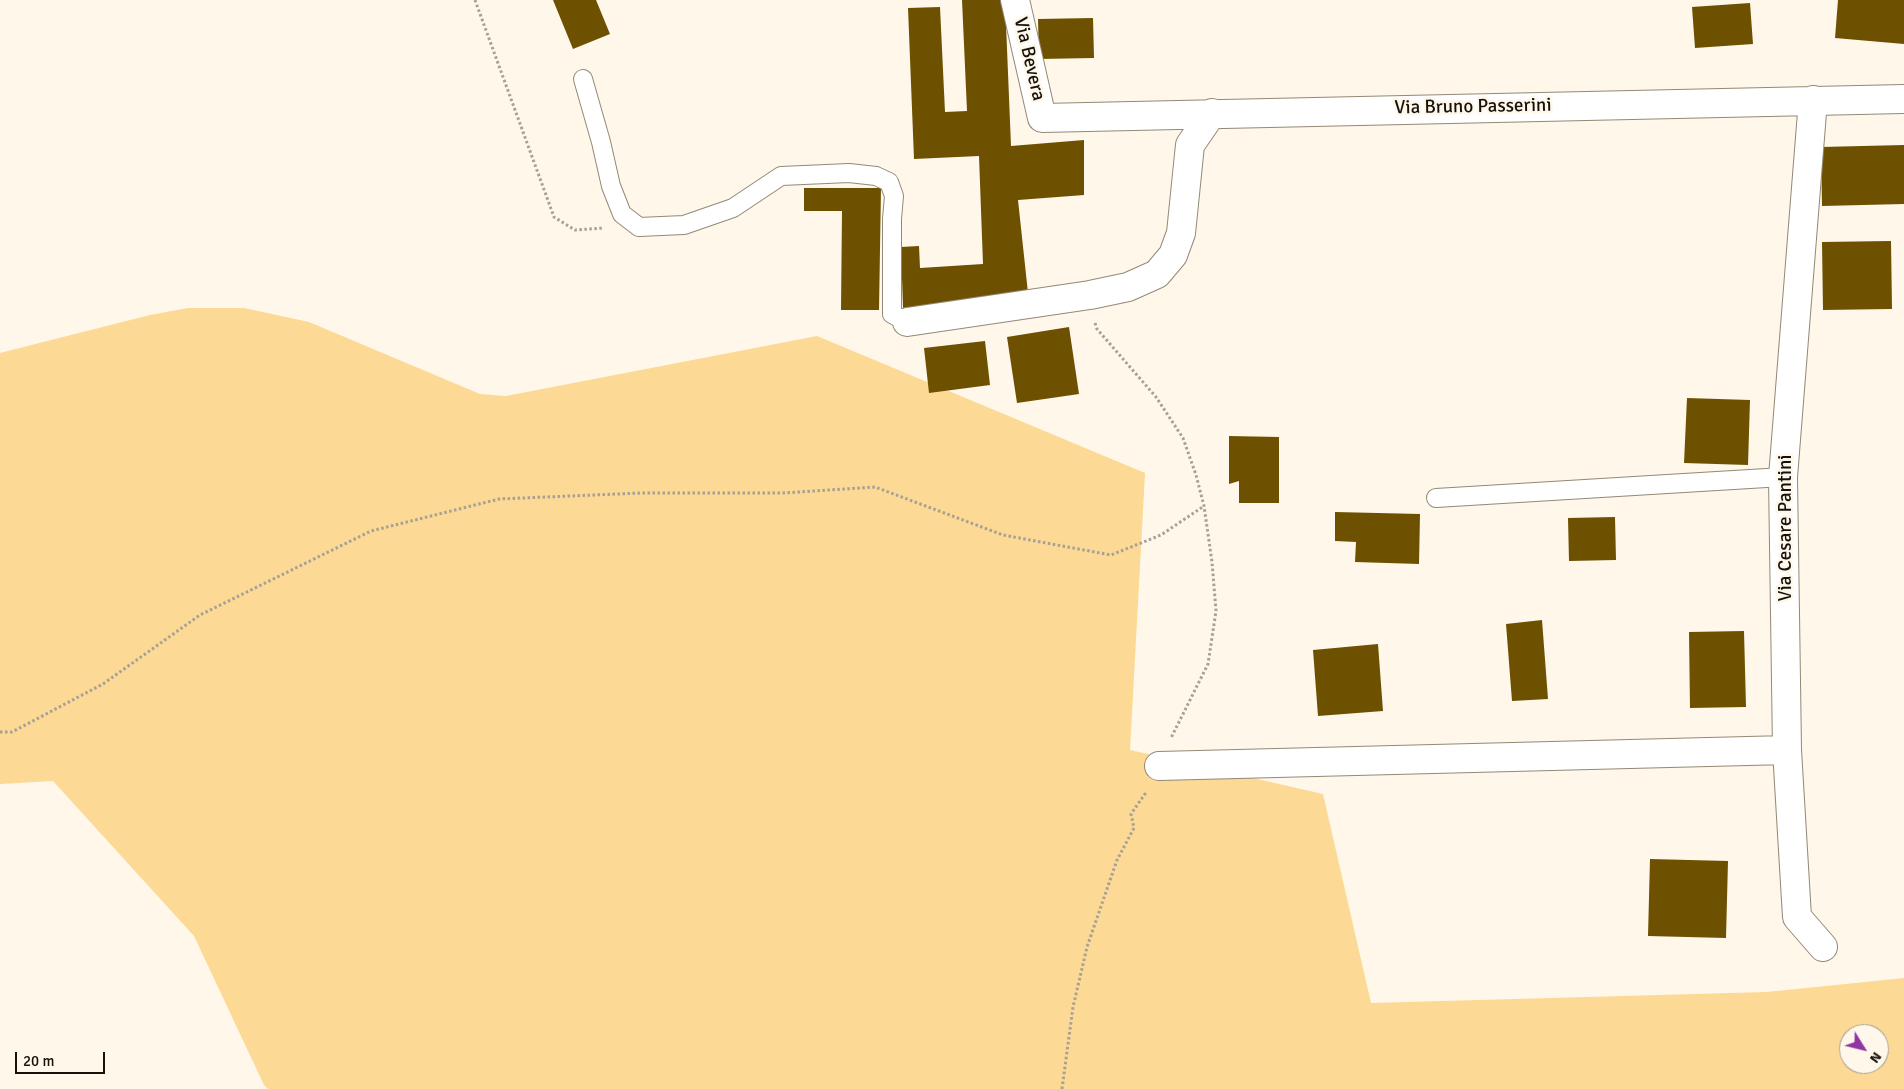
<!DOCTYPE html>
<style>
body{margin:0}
#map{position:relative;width:1904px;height:1089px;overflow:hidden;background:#fef7ea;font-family:Signika,sans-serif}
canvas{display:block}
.north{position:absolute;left:1839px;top:1024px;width:50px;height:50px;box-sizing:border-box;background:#fef7ea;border:1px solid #a19b91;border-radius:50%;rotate:126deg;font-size:14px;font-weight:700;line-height:20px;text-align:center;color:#16120b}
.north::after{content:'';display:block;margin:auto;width:18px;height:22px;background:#8f36a3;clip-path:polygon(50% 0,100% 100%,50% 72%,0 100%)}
.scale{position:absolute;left:15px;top:1052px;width:90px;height:22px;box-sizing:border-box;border:2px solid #16120b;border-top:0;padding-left:6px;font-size:15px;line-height:18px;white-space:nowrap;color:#16120b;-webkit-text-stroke:4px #fef7ea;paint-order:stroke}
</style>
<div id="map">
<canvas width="1904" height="1089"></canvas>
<div class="north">N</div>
<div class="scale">20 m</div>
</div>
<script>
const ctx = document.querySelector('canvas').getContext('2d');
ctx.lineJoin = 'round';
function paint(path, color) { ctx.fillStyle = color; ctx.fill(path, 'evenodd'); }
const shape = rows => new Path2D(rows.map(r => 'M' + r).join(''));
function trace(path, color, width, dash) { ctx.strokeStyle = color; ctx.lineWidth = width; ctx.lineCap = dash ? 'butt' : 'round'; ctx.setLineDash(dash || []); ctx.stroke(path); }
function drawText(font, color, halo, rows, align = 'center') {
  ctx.font = font + ' Signika,sans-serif'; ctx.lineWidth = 5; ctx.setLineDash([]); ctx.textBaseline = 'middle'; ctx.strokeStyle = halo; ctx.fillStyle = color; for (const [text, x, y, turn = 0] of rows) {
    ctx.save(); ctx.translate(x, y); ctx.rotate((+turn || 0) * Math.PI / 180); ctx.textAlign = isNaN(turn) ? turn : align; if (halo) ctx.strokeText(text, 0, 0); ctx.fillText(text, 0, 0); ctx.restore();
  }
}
const green = shape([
 [188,308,244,308,309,322,480,394,506,396,817,336,1145,473,1130,750,1323,794,1371,1003,1767,992,1904,978,1904,1089,268,1089,264,1085,194,936,53,781,0,784,0,353,150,315],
 [1849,1034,1879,1034,1879,1064,1849,1064]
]);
const building = shape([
 [553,0,596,0,610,34,573,49],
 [962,0,1005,0,1011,146,1084,140,1084,195,1018,200,1028,293,903,308,901,247,919,246,920,268,983,264,979,156,914,159,908,8,940,7,945,112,967,111],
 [1838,0,1904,0,1904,44,1835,38],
 [1750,3,1753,44,1695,48,1692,7],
 [1093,18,1094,58,1039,59,1038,19],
 [1904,145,1904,204,1822,206,1821,147],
 [804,188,881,188,879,310,841,310,842,211,804,211],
 [1891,241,1892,309,1823,310,1822,242],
 [1069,327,1079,394,1017,403,1007,337],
 [985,341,990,385,929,393,924,348],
 [1687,398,1750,400,1748,465,1684,463],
 [1229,436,1279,437,1279,503,1239,503,1239,481,1229,484],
 [1335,512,1420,514,1419,564,1355,562,1356,542,1335,541],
 [1615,517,1616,560,1569,561,1568,518],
 [1542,620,1548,699,1512,701,1506,624],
 [1744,631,1746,707,1690,708,1689,632],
 [1378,644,1383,711,1318,716,1313,650],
 [1650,859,1728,861,1726,938,1648,936]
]);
const path = shape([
 [475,0,554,217,575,230,604,228],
 [1095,323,1097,329,1156,397,1183,438,1196,475,1204,506,1212,562,1216,611,1208,664,1171,738],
 [0,732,12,732,103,684,200,615,371,531,499,499,641,493,783,493,875,487,1003,535,1111,555,1161,535,1204,506],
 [1062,1089,1073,1007,1087,947,1117,860,1134,828,1131,814,1147,791]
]);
const service = shape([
 [583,79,601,142,611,186,622,214,639,227,684,225,733,208,781,176,849,173,876,176,889,182,894,196,892,219,892,314,907,322],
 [1436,498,1783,477]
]);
const minor = shape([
 [1015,0,1042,118,1904,99],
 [1813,100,1783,477,1787,750,1797,917,1823,947],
 [907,322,1090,295,1128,287,1157,274,1173,255,1181,233,1190,145,1212,113],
 [1159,766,1787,750]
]);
const streetNames = [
 ["Via Bevera",1029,59,77],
 ["Via Bruno Passerini",1473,107,-1],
 ["Via Cesare Pantini",1786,528,-90]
];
paint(green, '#fcd994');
paint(building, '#6d5000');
trace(service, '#938975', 20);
trace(minor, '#938975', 30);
trace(path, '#a6a095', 3, [2.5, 2.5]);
trace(service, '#fff', 18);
trace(minor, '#fff', 28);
drawText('19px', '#16120b', '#fef7ea', streetNames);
</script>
